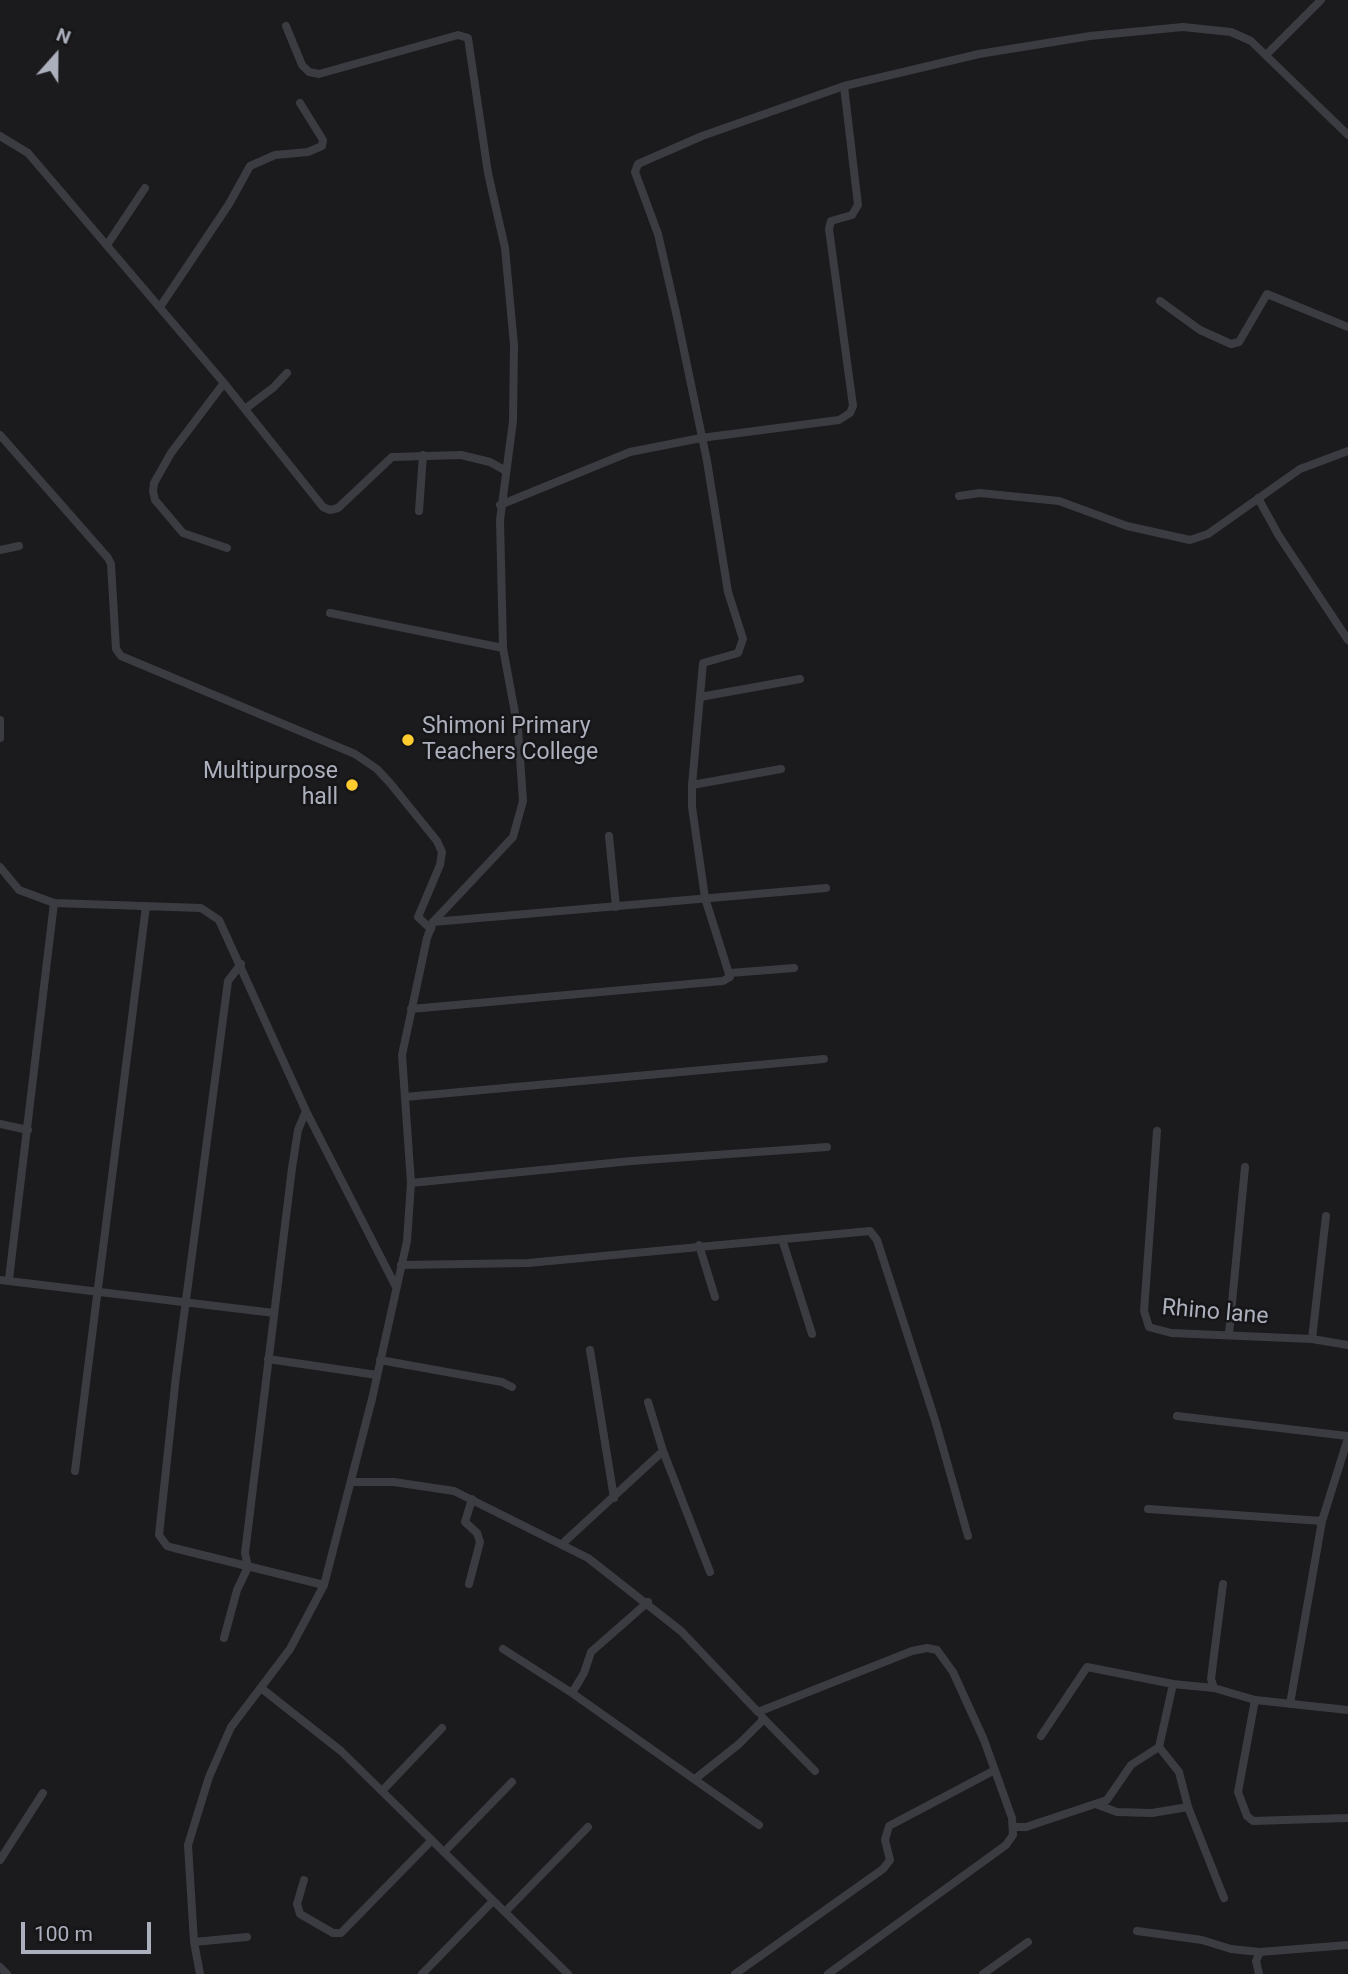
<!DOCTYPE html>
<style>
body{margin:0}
#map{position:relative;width:1348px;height:1974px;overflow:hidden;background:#1b1a1d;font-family:Roboto,sans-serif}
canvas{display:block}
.north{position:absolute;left:21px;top:21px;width:70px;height:70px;-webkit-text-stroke:5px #161518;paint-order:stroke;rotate:21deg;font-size:19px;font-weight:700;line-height:28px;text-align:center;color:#acb0bd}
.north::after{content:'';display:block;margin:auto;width:24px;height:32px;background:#acb0bd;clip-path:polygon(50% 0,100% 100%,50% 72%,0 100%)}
.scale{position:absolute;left:21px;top:1922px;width:130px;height:32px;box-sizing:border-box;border:4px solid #acb0bd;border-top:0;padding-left:9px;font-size:21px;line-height:24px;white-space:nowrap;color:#acb0bd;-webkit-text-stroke:5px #161518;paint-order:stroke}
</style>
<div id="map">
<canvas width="1348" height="1974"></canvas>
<div class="north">N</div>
<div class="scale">100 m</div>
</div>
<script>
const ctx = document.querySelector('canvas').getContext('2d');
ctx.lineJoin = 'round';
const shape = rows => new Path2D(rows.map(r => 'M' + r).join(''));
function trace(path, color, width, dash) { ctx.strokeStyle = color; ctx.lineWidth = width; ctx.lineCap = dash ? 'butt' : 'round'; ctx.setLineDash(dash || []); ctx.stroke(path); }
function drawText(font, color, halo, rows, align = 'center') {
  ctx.font = font + ' Roboto,sans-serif'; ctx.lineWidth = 5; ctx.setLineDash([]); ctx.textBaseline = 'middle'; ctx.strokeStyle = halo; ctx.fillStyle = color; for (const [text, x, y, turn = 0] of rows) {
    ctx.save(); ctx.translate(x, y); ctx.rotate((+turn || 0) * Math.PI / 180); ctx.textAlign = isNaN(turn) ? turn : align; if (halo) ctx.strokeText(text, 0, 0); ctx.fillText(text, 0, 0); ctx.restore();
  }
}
const minor = shape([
 [1267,54,1321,0],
 [0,136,28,153,224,383,323,507,330,510,338,508,392,457,461,455,490,462,506,471],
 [107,245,145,188],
 [1160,301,1200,330,1231,344,1239,342,1267,294,1348,327],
 [160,307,229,204,250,166,275,155,308,152,322,146,323,140,300,103],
 [224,383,171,453,154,483,153,491,155,500,183,533,227,548],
 [245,409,274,387,287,373],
 [0,435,108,558,111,564,116,649,121,656,355,754,377,769,390,783,437,841,442,852,440,865,418,917,431,929],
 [959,496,980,493,1059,501,1127,526,1190,540,1208,534,1300,469,1348,451],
 [1258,498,1279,536,1348,640],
 [500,505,630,452,701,438,839,420,850,413,853,406,829,229,831,221,852,215,858,205,844,86],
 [419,511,423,455],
 [0,550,19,546],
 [330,613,503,648],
 [700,697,800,679],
 [0,720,0,738],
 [692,785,781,769],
 [609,836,616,907],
 [0,867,19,890,54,903,201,908,219,920,306,1111,396,1287],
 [433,922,826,888],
 [241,964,228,981,176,1376,159,1535,167,1546,174,1548,324,1585],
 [730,973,794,968],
 [411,1009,723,981,730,977,705,898,692,807,692,785,703,663,738,653,743,639,728,592,707,461,677,317,658,234,635,172,638,164,702,136,844,86,979,54,1090,36,1183,27,1231,32,1251,41,1348,135],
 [405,1097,824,1059],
 [0,1124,28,1130],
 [1157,1131,1144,1311,1149,1327,1171,1333,1312,1339,1348,1345],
 [411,1183,631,1161,827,1147],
 [782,1239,812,1334],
 [699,1245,715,1297],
 [401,1265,528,1263,870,1231,877,1240,935,1420,968,1536],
 [9,1279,54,903],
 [0,1280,274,1313],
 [1229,1334,1245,1167],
 [1312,1339,1326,1216],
 [590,1350,614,1498],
 [268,1359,377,1375],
 [380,1360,502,1382,512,1387],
 [1177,1416,1348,1436],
 [663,1451,710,1572],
 [75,1471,146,906],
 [351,1482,394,1482,454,1491,588,1558,681,1631,758,1712,912,1651,927,1648,937,1650,953,1672,984,1740,1012,1818,1013,1835,1006,1845,828,1974],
 [1148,1509,1322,1521],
 [562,1544,663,1451,648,1402],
 [469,1584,480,1542,477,1533,465,1522,472,1499],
 [1223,1584,1211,1679,1214,1688,1255,1700,1348,1710],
 [224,1638,237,1590,248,1567,245,1553,292,1168,298,1130,306,1111],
 [503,1649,572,1693,759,1825],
 [261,1688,341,1751,568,1974],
 [572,1693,584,1673,591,1652,648,1602],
 [1255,1700,1238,1792,1247,1816,1253,1821,1348,1818],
 [1290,1704,1322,1521,1348,1438],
 [762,1717,815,1771],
 [1041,1736,1087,1667,1173,1684],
 [1159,1747,1179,1772,1188,1807,1224,1898],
 [695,1779,739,1744,764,1719],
 [382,1791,442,1728],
 [1098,1805,1117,1812,1152,1813,1188,1807],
 [1015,1827,1026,1827,1107,1800,1131,1765,1159,1747,1173,1684,1214,1688],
 [444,1852,512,1782],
 [0,1860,43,1793],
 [304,1880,297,1904,300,1914,333,1933,341,1933,432,1840],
 [505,1912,588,1827],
 [1137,1931,1202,1940,1231,1949,1260,1952],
 [194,1942,247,1937],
 [0,1967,7,1974],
 [200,1974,194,1942,188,1845,209,1777,231,1727,290,1649,324,1585,372,1399,407,1241,411,1183,402,1055,427,938,433,922,513,837,523,801,518,729,503,648,500,520,513,421,514,345,505,248,488,173,468,38,458,35,319,74,309,72,302,65,286,26],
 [422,1974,493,1901],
 [735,1974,883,1869,890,1860,885,1840,889,1826,993,1771],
 [983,1974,1028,1942],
 [1259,1974,1256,1961,1260,1952,1348,1945]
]);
const markers = [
 [408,740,7,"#ffcc30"],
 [352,785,7,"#ffcc30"]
];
const poiNames = [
 ["Shimoni Primary",422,727],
 ["Teachers College",422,753],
 ["Multipurpose",338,772,"right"],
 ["hall",338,798,"right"]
];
const streetNames = [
 ["Rhino lane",1215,1313,5]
];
trace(minor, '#3b3c42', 8);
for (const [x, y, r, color] of markers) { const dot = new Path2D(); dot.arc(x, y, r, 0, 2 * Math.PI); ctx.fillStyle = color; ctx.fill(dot); trace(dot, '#161518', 2.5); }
drawText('23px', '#acb0bd', '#161518', poiNames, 'left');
drawText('23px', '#acb0bd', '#161518', streetNames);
</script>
